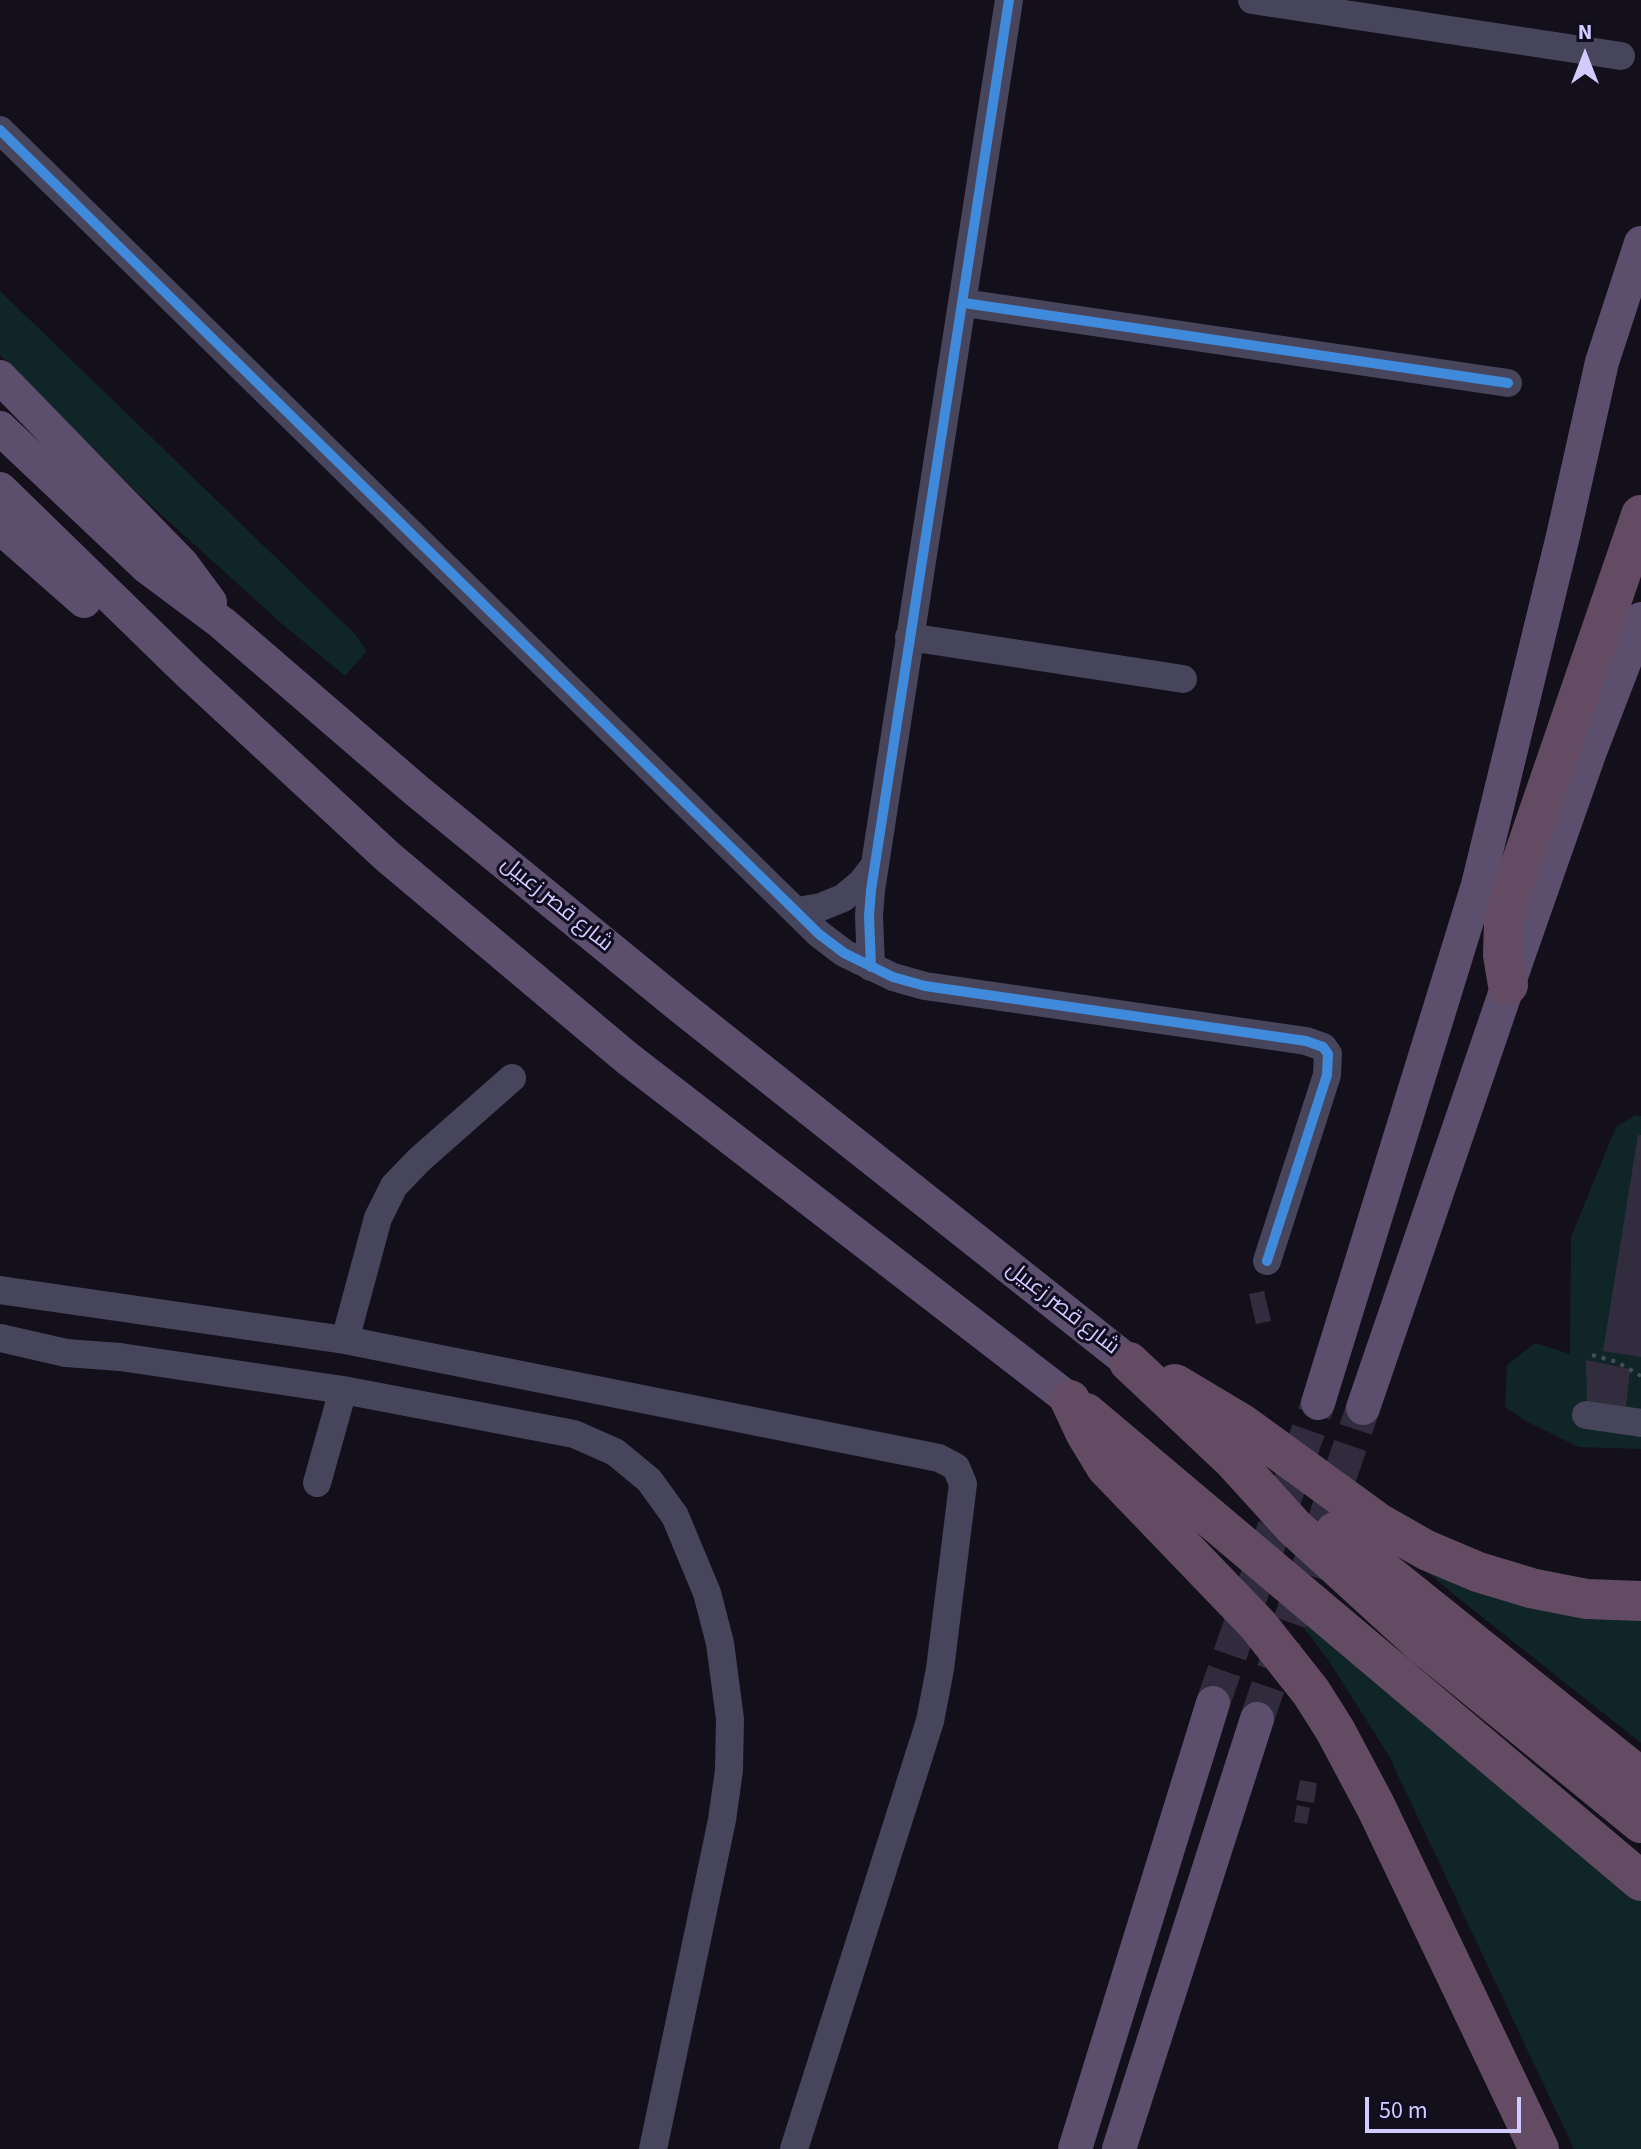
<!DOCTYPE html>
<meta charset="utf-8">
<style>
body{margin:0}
#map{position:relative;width:1641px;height:2149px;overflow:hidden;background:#13101b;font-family:"Source Sans 3",sans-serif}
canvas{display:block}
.north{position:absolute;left:1545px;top:16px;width:80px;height:80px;-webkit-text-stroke:6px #100c1f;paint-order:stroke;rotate:0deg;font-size:22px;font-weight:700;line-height:32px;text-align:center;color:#d3caff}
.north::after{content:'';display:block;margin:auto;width:28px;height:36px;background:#d3caff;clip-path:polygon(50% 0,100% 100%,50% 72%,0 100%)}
.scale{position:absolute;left:1365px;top:2097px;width:156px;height:36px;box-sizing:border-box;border:4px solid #d3caff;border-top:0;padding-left:10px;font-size:24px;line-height:28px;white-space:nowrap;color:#d3caff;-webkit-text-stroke:6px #100c1f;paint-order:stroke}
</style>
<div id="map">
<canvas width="1641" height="2149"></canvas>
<div class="north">N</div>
<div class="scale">50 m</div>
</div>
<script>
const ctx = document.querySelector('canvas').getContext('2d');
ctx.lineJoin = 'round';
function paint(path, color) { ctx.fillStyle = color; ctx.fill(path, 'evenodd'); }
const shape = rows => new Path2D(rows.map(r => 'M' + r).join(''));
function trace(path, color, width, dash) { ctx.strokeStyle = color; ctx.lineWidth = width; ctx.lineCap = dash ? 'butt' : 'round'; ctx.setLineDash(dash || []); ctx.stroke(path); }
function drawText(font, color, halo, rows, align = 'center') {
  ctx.font = font + ' "Source Sans 3",Cairo,sans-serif'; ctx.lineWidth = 6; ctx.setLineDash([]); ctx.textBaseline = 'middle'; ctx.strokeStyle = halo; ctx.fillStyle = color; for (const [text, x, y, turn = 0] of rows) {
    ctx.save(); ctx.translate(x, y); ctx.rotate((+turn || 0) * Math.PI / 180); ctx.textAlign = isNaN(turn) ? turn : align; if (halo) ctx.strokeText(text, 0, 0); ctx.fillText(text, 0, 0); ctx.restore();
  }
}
const green = shape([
 [0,291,355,634,367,651,345,676,281,623,143,498,0,355],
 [1635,1115,1641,1116,1641,1449,1579,1447,1526,1421,1505,1407,1507,1365,1535,1343,1570,1354,1571,1237,1616,1127],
 [1403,1552,1641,1613,1641,1743,1462,1601],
 [1290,1610,1641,1900,1641,2149,1574,2149,1389,1756,1329,1661]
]);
const building = shape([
 [1638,1135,1641,1135,1641,1357,1603,1351],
 [1264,1291,1271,1321,1256,1324,1249,1294],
 [1586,1360,1630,1369,1626,1407,1587,1402],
 [1300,1780,1317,1783,1314,1803,1296,1800],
 [1297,1805,1310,1808,1307,1824,1294,1822]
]);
const majorTunnel = shape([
 [1213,1703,1318,1403],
 [1257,1719,1363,1408]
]);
const path = shape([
 [1592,1355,1617,1362,1641,1376]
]);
const minor = shape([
 [1252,0,1621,56],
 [0,130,819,934,844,953,893,977,925,986,1306,1041,1323,1047,1328,1054,1327,1075,1267,1261],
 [964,303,1508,383],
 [909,637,1183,679],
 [798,911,821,907,843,898,861,883,875,865],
 [871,967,869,916,871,890,1009,0],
 [0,1290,345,1340,939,1458,956,1467,963,1484,940,1669,930,1721,794,2149],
 [0,1338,66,1353,120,1357,343,1390,574,1434,615,1452,649,1480,675,1516,707,1593,720,1643,730,1719,729,1770,722,1820,653,2149],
 [345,1340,378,1218,394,1186,419,1160,512,1078],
 [1586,1415,1641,1423],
 [317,1483,343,1390]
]);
const major = shape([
 [0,377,182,564,210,602],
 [0,428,147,567,222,623,417,791,680,1006,1129,1362],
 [0,489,189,673,388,857,627,1058,1070,1400],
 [0,527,84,601],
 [1318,1403,1478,885,1563,536,1602,362,1641,243],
 [1363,1408,1508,985,1589,754,1641,619],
 [1075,2149,1213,1703],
 [1119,2149,1257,1719]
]);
const highway = shape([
 [1508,985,1503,955,1504,922,1512,890,1641,515],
 [1129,1362,1234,1461,1294,1527,1421,1643,1641,1823],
 [1175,1384,1242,1424,1377,1522,1426,1550,1478,1572,1531,1588,1587,1599,1641,1601],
 [1070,1400,1086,1434,1106,1467,1258,1625,1311,1692,1335,1730,1376,1807,1539,2149],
 [1086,1413,1641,1881],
 [1335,1532,1641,1778]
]);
const cycleway = shape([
 [0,130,819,934,844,953,893,977,925,986,1306,1041,1323,1047,1328,1054,1327,1075,1267,1261],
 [964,303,1508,383],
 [871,967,869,916,871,890,1009,0]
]);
const streetNames = [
 ["شارع قصر زعبيل",556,905,39],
 ["شارع قصر زعبيل",1062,1309,38]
];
paint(green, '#102527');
paint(building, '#312d3e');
trace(majorTunnel, '#302c3d', 34, [34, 17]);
trace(path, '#424e5c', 4, [4, 6]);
trace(minor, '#47455c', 28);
trace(major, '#5c4e6d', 34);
trace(highway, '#634c63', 40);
trace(cycleway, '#408adc', 10);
drawText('22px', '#d3caff', '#100c1f', streetNames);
</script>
